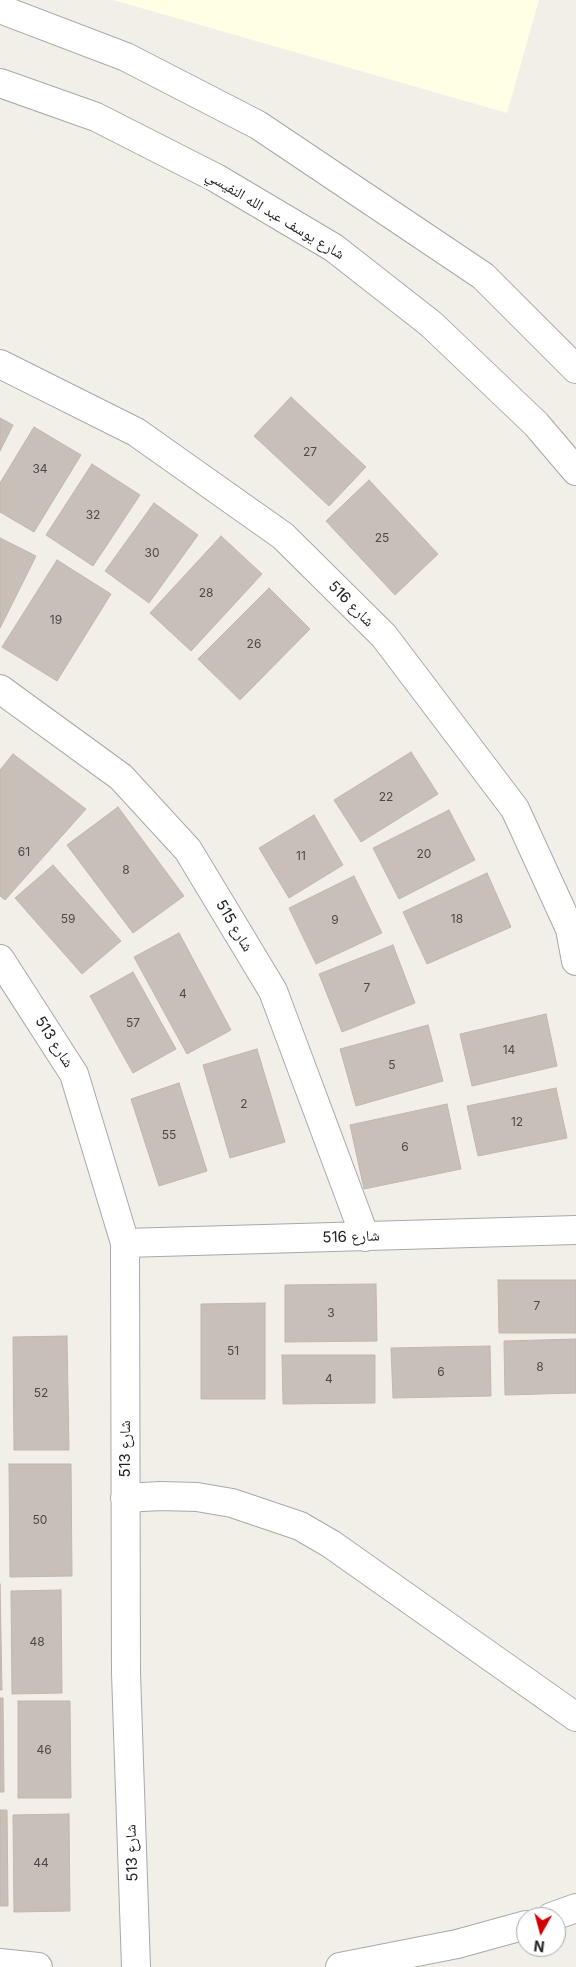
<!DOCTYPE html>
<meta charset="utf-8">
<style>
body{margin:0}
#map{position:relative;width:576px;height:1967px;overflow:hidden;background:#f2efe9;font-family:Inter,sans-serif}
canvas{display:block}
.north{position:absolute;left:516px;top:1907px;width:50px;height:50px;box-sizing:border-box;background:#fff;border:1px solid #a7a7a7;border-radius:50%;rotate:187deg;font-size:14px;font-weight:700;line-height:20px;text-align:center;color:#222}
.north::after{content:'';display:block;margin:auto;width:18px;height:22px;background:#d40000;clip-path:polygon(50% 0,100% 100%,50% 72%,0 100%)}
</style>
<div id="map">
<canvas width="576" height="1967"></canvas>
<div class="north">N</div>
</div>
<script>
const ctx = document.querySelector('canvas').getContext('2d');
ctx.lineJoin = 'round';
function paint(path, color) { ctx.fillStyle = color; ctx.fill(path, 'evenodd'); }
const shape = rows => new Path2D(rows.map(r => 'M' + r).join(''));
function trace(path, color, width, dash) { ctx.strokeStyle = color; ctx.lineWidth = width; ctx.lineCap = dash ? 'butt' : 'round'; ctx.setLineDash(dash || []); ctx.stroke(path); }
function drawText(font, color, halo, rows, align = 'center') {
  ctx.font = font + ' Inter,"Noto Naskh Arabic",sans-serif'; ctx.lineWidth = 5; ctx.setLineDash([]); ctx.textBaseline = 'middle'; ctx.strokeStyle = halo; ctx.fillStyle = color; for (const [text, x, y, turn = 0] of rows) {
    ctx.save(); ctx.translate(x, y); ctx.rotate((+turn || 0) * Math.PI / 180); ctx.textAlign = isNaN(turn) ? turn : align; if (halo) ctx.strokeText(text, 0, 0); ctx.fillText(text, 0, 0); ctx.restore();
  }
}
const education = shape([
 [113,0,539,0,507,113]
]);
const building = shape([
 [291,397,366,467,329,506,254,436,291,397],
 [0,418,13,425,0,451,0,418],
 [34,427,81,455,34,532,0,512,0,483,34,427],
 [92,464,140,495,93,566,46,535,92,464],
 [369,480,438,554,395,595,326,521,369,480],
 [154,503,198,535,149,603,105,571,154,503],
 [221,536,262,574,191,651,150,613,221,536],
 [0,538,36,556,0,628,0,538],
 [57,560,111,594,57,681,2,647,57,560],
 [269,588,310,629,240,700,198,659,269,588],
 [411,752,438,794,361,842,334,800,411,752],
 [13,754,86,809,5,900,0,896,0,770,13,754],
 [118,807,184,896,133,933,67,845,118,807],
 [449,810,475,860,399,899,373,848,449,810],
 [314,815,343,865,289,898,259,848,314,815],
 [53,865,121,941,82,974,15,898,53,865],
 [487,873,511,927,427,964,403,912,487,873],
 [354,876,382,933,316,964,289,908,354,876],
 [179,933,231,1030,187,1054,134,957,179,933],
 [393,945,415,1003,342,1032,319,974,393,945],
 [133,972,176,1049,133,1073,90,996,133,972],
 [546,1014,557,1066,472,1086,460,1034,546,1014],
 [428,1025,443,1081,356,1106,340,1049,428,1025],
 [257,1049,285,1142,230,1158,203,1065,257,1049],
 [179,1083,207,1171,159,1186,131,1099,179,1083],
 [556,1088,567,1138,478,1156,467,1106,556,1088],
 [447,1104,461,1169,364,1189,350,1125,447,1104],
 [498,1280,576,1280,576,1333,499,1333,498,1280],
 [376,1284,377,1341,285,1342,285,1285,376,1284],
 [265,1303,265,1399,201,1399,201,1304,265,1303],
 [67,1336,69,1450,14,1450,13,1337,67,1336],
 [576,1339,576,1393,505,1395,504,1341,576,1339],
 [490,1346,491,1396,393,1398,391,1348,490,1346],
 [282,1355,375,1355,375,1403,283,1404,282,1355],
 [9,1464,71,1464,72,1576,10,1577,9,1464],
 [0,1584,2,1690,0,1690,0,1584],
 [61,1590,62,1693,12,1694,11,1591,61,1590],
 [0,1698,3,1698,4,1792,0,1792,0,1698],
 [18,1701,70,1701,71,1798,18,1798,18,1701],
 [0,1810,7,1810,8,1906,0,1906,0,1810],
 [69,1814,70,1911,14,1912,13,1815,69,1814]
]);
const minor = shape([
 [0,9,126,57,258,125,483,276,576,369],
 [0,83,96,117,216,178,334,248,431,324,536,424,576,471],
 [0,364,136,432,283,536,384,636,515,809,570,929,576,961],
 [0,689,121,777,188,850,273,991,365,1237],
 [0,959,74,1074,125,1243,126,1673,136,1967],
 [125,1243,576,1230],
 [125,1498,161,1496,197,1497,232,1503,300,1526,331,1544,576,1717],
 [551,1917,576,1908],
 [0,1963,38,1967],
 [340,1967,457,1944,526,1925]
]);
const numberNames = [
 ["27",310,452],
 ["34",40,469],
 ["32",93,515],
 ["25",382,538],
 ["30",152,553],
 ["28",206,593],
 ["19",56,620],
 ["26",254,644],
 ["22",386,797],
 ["61",24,852],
 ["20",424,854],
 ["11",301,856],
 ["8",126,870],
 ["59",68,919],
 ["18",457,919],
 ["9",335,920],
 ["7",367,988],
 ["4",183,994],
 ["57",133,1023],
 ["14",509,1050],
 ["5",392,1065],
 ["2",244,1104],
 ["12",517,1122],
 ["55",169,1135],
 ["6",405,1147],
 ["7",537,1306],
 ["3",331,1313],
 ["51",233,1351],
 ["8",540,1367],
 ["6",441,1372],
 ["4",329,1379],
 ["52",41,1393],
 ["50",40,1520],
 ["48",37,1642],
 ["46",44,1750],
 ["44",41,1863]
];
const streetNames = [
 ["شارع يوسف عبد الله النفيسي",275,215,31],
 ["شارع 516",351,604,45],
 ["شارع 515",234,926,59],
 ["شارع 513",54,1042,57],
 ["شارع 516",351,1237,-2],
 ["شارع 513",125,1449,-90],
 ["شارع 513",132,1853,-92]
];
paint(education, '#ffffe5');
paint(building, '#c7bfb8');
trace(building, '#c4b6ab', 1);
trace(minor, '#a9a9a9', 30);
trace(minor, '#fff', 28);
drawText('12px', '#4b4948', null, numberNames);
drawText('15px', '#222', '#fff', streetNames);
</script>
